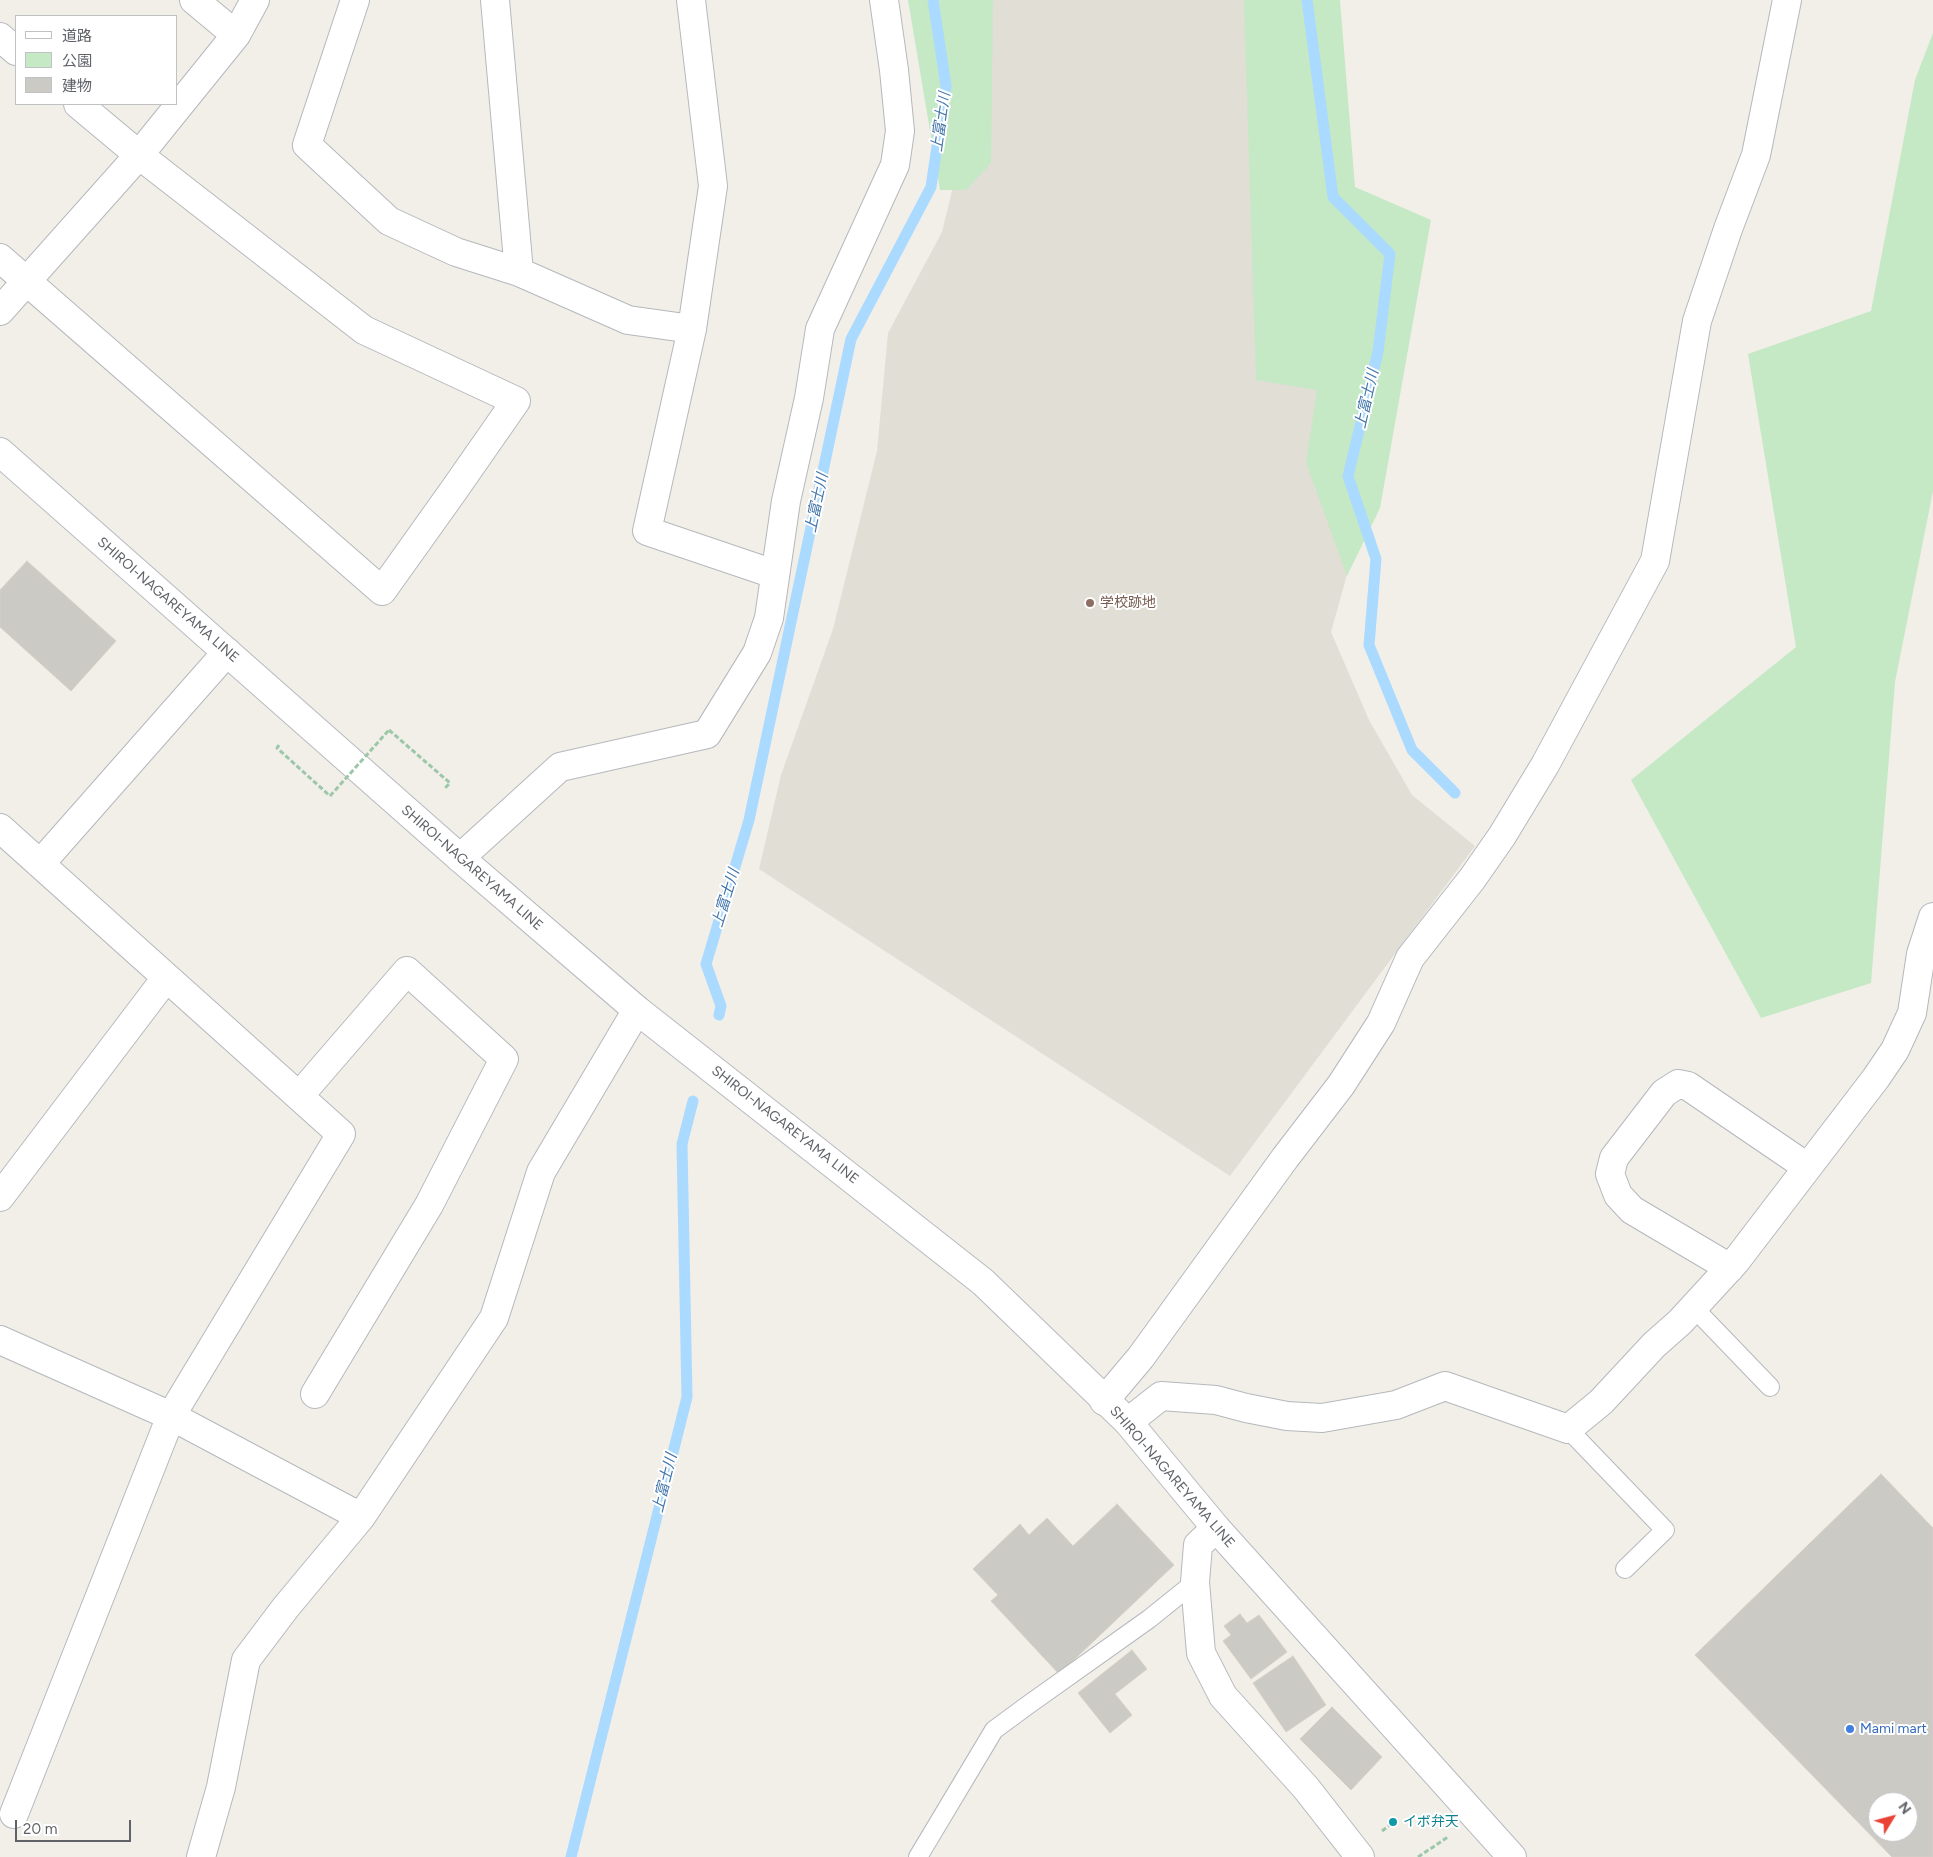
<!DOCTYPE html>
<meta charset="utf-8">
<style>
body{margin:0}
#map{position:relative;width:1933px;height:1857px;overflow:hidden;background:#f1efe8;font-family:Figtree,"Noto Sans JP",sans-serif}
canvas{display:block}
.legend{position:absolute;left:15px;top:15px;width:162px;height:90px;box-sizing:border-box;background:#fff;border:1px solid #bfc1c3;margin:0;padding:6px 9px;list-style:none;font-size:15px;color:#5f6368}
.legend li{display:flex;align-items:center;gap:10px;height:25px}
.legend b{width:25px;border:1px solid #bfc1c3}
.north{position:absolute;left:1868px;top:1792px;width:50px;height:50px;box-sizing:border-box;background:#fff;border:1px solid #bfc1c3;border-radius:50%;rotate:53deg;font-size:14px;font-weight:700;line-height:20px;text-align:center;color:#5f6368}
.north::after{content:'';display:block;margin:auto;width:18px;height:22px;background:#ea4335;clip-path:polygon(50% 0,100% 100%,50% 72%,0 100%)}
.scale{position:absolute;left:15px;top:1820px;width:116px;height:22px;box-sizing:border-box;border:2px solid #5f6368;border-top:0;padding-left:6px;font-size:15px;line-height:18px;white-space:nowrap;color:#5f6368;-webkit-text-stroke:4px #fff;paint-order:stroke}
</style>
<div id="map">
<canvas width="1933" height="1857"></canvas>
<ul class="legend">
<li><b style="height:6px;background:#fff"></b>道路</li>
<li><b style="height:14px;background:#c5e8c5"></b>公園</li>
<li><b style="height:14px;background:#cccac5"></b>建物</li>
</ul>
<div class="north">N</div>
<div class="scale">20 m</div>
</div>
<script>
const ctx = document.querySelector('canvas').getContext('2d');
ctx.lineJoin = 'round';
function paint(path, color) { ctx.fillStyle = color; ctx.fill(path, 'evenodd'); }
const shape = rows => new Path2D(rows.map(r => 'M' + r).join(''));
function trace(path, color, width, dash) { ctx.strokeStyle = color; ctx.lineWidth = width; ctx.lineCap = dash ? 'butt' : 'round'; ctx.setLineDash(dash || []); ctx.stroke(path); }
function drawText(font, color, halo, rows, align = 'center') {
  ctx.font = font + ' Figtree,"Noto Sans JP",sans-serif'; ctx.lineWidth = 4; ctx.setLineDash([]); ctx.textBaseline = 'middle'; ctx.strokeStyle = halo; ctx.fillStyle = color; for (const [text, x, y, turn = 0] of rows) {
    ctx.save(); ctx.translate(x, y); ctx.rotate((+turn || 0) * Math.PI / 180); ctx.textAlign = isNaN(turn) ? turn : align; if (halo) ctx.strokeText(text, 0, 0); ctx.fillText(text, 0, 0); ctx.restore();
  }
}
const education = shape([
 [972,0,1272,0,1361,274,1315,489,1352,557,1331,632,1369,720,1412,795,1475,846,1230,1176,759,869,781,775,833,629,877,451,888,333,942,232,961,154]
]);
const green = shape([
 [908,0,993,0,991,163,966,190,940,190],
 [1244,0,1340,0,1355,187,1431,220,1380,508,1347,576,1306,463,1317,390,1256,380],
 [1933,33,1933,491,1895,682,1871,983,1761,1018,1631,780,1796,647,1748,354,1871,311,1915,80]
]);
const stream = shape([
 [1307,0,1333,197,1390,254,1378,352,1348,476,1376,559,1369,645,1412,750,1455,793],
 [719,1015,721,1006,706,964,749,820,851,339,931,187,946,86,933,0],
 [571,1857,687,1397,682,1144,693,1101]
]);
const building = shape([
 [27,561,116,641,71,691,0,627,0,590,27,561],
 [1881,1474,1933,1528,1933,1857,1892,1857,1695,1655,1881,1474],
 [1878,1802,1908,1802,1908,1832,1878,1832,1878,1802],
 [1117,1504,1174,1565,1059,1674,991,1601,998,1595,973,1569,1020,1524,1029,1535,1047,1518,1073,1546,1117,1504],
 [1240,1614,1247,1623,1259,1615,1287,1652,1251,1679,1223,1641,1231,1635,1224,1626,1240,1614],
 [1132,1650,1147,1669,1115,1694,1132,1715,1110,1733,1078,1693,1132,1650],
 [1293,1656,1326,1705,1286,1732,1253,1683,1293,1656],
 [1332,1707,1382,1757,1351,1790,1300,1739,1332,1707]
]);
const path = shape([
 [389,730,450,783,445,788],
 [279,745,277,748,330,796],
 [1382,1831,1390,1825],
 [1418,1857,1448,1837]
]);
const lane = shape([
 [1693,1307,1770,1387],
 [1568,1429,1665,1530,1625,1569],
 [918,1857,994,1730,1028,1705,1149,1619,1195,1582]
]);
const street = shape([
 [194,0,236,35],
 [355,0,307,145,389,221,456,252,519,272,628,320,692,329],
 [495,0,519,272],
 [691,0,713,186,692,329,647,531,774,574],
 [0,37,16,51],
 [0,258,382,591,454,490,516,401,364,330,139,155,78,104],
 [0,311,139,155,236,35,255,0],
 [0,828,341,1134,171,1416,14,1814],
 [460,858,560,767,707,734,757,653,769,618,786,501,809,398,820,329,895,165,900,131,894,70,884,0],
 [40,864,227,652],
 [299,1096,407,971,504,1059,429,1205,315,1394],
 [0,1197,166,978],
 [1730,1268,1632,1210,1618,1195,1610,1174,1614,1158,1664,1093,1678,1084,1688,1086,1807,1167],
 [0,1340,171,1416,361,1517],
 [1104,1401,1141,1357,1285,1158,1341,1085,1381,1023,1410,958,1472,879,1502,836,1545,765,1655,561,1697,321,1728,229,1756,155,1787,0],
 [1128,1422,1161,1396,1216,1400,1246,1408,1287,1416,1322,1418,1396,1405,1445,1386,1568,1429,1601,1402,1654,1345,1680,1322,1736,1261,1876,1078,1895,1050,1912,1013,1921,954,1933,917],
 [1216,1528,1198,1545,1195,1582,1201,1653,1223,1696,1306,1788,1360,1857],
 [201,1857,221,1787,246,1660,286,1607,361,1517,494,1318,541,1172,637,1010]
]);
const secondary = shape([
 [0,452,460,858,637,1010,983,1282,1128,1422,1216,1528,1512,1857]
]);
const pathBridge = shape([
 [330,796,389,730]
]);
const markers = [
 [1090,603,5,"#8d6e63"],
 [1850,1729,5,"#3f7fe0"],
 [1393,1822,5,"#0f9aa8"]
];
const streetNames = [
 ["SHIROI-NAGAREYAMA LINE",168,600,41],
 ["SHIROI-NAGAREYAMA LINE",472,868,41],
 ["SHIROI-NAGAREYAMA LINE",785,1125,38],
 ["SHIROI-NAGAREYAMA LINE",1172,1477,49]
];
const educationNames = [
 ["学校跡地",1100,603]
];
const shopNames = [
 ["Mami mart",1860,1729]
];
const cultureNames = [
 ["イボ弁天",1403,1822]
];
const waterNames = [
 ["上富士川",941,122,-82],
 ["上富士川",1367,399,-77],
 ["上富士川",817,503,-78],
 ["上富士川",726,898,-73],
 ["上富士川",665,1483,-76]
];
paint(education, '#e1ded6');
paint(green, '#c5e8c5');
trace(stream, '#aadaff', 11);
paint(building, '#cccac5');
trace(building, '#d6d1c6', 1);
trace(lane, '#b5b8bc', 20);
trace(street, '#b5b8bc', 30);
trace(secondary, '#b6babf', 30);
trace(path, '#9cc7a9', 3, [5, 2.5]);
trace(lane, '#fff', 18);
trace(street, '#fff', 28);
trace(secondary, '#fff', 28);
trace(pathBridge, '#9cc7a9', 3, [5, 2.5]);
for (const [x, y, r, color] of markers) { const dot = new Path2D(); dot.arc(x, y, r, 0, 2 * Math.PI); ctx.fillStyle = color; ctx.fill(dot); trace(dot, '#fff', 2); }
drawText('14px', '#5f6368', '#fff', streetNames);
drawText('14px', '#785e54', '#fff', educationNames, 'left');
drawText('14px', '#366cbe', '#fff', shopNames, 'left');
drawText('14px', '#0d838f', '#fff', cultureNames, 'left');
drawText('italic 15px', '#4174aa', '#fff', waterNames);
</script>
